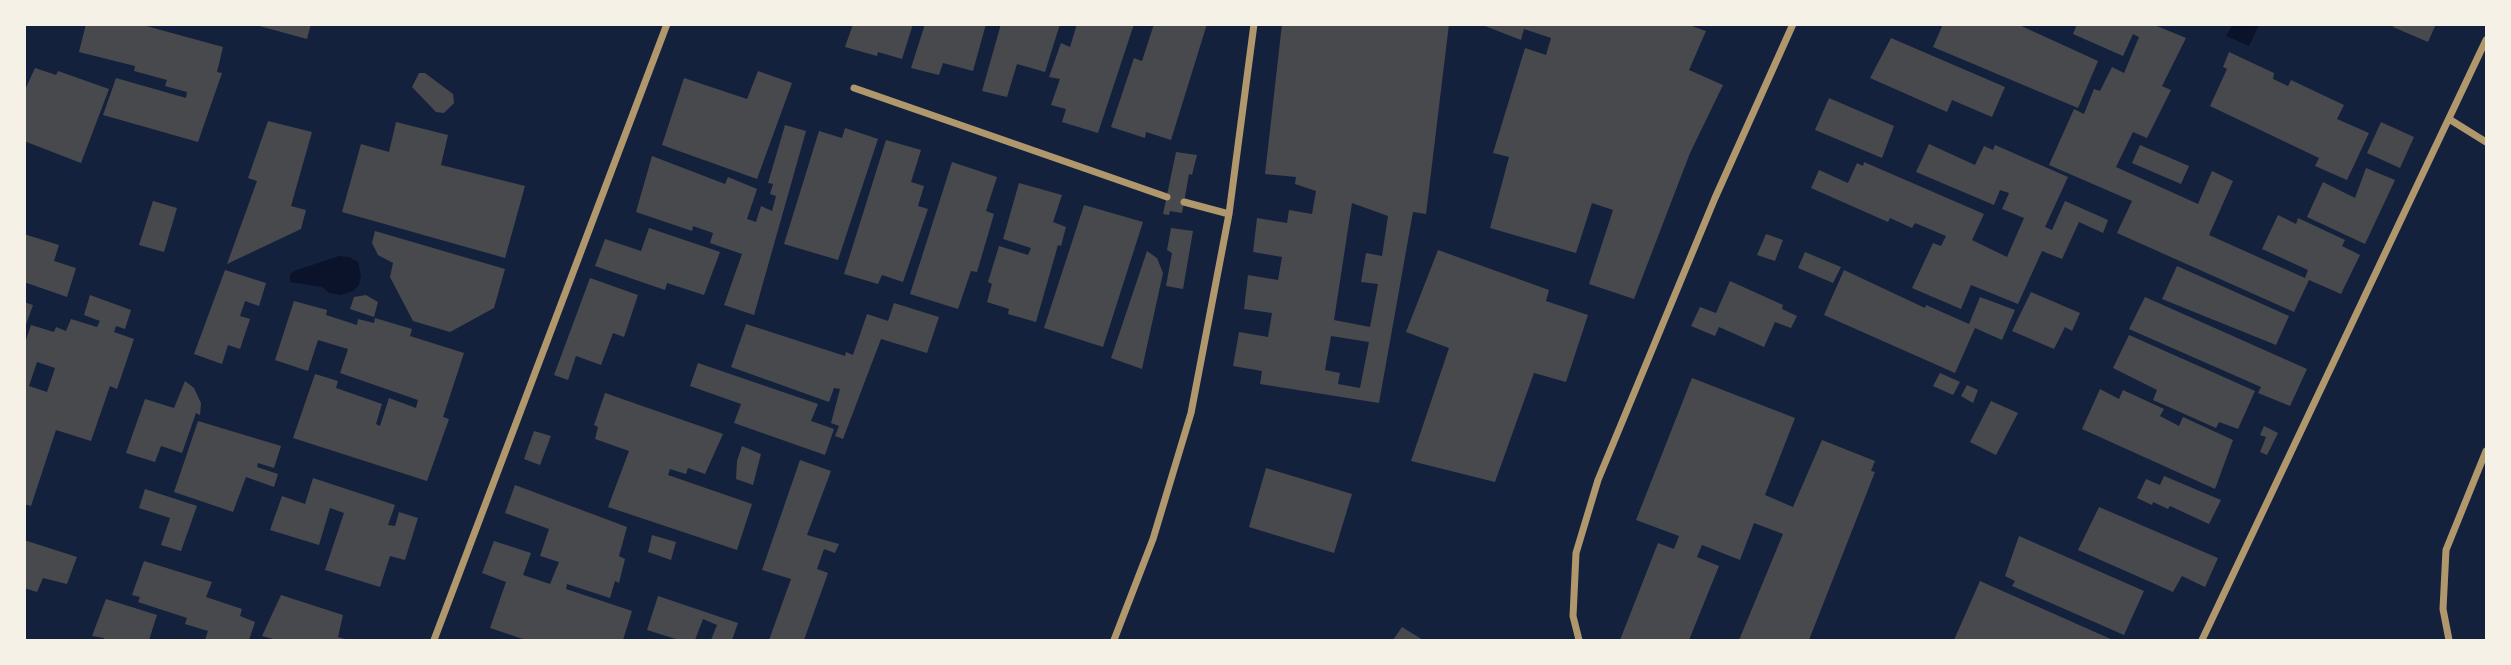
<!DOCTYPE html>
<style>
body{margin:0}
#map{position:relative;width:2511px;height:665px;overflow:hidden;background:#14213d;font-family:Lora,serif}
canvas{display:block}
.frame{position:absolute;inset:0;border:26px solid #f6f1e7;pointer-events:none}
</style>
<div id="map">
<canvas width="2511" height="665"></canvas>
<div class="frame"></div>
</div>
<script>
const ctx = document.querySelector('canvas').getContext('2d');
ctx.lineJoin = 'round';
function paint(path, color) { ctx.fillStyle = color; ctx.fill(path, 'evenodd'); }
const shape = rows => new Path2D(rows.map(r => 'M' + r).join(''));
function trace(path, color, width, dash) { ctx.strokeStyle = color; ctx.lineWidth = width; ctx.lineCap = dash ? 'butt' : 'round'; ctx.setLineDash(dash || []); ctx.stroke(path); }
const water = shape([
 [2232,25,2232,24,2259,25,2249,46,2226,36],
 [339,256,349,257,358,262,361,275,359,285,353,291,341,295,329,293,322,287,290,282,290,274,294,271]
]);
const building = shape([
 [86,24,139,24,223,47,217,72,222,73,198,142,103,115,116,78,186,98,187,92,165,86,167,80,134,71,135,66,79,52],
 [252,24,311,24,307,39],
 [853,24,913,24,902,59,878,52,877,56,845,47],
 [925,24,986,24,973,71,943,63,939,75,911,68],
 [1001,24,1060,24,1045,72,1017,64,1007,97,982,91],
 [1077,24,1134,24,1098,133,1062,122,1066,109,1051,105,1060,79,1049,77,1061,43,1070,47],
 [1154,24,1207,24,1171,140,1146,132,1145,138,1111,127,1134,58,1142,61],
 [1282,24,1449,24,1426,214,1413,212,1379,403,1260,384,1262,371,1233,366,1239,332,1268,337,1272,313,1244,309,1248,275,1278,280,1282,257,1253,252,1257,218,1287,223,1289,210,1312,214,1316,191,1295,184,1296,177,1265,174],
 [1352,203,1388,216,1382,256,1366,253,1361,282,1378,284,1370,327,1334,320],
 [1331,336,1369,342,1360,388,1338,384,1340,373,1325,370],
 [1480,24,1686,24,1706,31,1689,70,1723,85,1690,153,1634,299,1589,284,1613,210,1592,203,1576,253,1490,228,1509,157,1493,153,1525,48,1546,55,1551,38,1524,29,1521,40],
 [1943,24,2017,24,2098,61,2078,108,1933,47],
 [2077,24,2152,24,2186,38,2162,86,2171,90,2147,138,2133,132,2116,167,2198,204,2212,171,2233,181,2209,235,2305,278,2308,270,2262,249,2278,215,2296,224,2298,218,2345,240,2342,246,2360,255,2341,294,2309,280,2294,312,2117,233,2132,201,2049,165,2074,109,2084,114,2094,89,2100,91,2112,67,2124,73,2139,37,2133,34,2123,56,2073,34],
 [2394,24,2436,24,2428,42,2393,27],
 [1891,38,2005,87,1992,117,1952,100,1947,112,1870,78],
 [2229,52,2274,73,2273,79,2288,86,2291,80,2344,105,2337,119,2369,133,2347,180,2315,166,2319,158,2210,106,2227,69,2223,67],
 [35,68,56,75,58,71,109,89,81,163,24,141,24,92],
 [758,71,792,83,757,179,662,145,684,78,747,99],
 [419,73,425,73,453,94,454,103,444,113,436,112,412,87],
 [1829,98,1894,126,1882,158,1815,130],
 [268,121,312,132,291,206,306,210,301,229,227,264,257,181,248,178],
 [396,122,448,135,441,165,525,186,505,258,342,212,361,144,389,152],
 [2381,122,2414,137,2400,168,2367,153],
 [785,125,806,131,754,315,724,305,742,254,710,243,713,233,693,226,692,231,636,212,652,156,725,184,728,177,757,189,747,219,756,222,761,206,772,211,776,196,770,194,773,184,768,183],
 [845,128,878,139,838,260,784,244,819,131,842,138],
 [886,140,921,150,911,182,924,186,918,206,928,209,903,282,882,275,878,284,844,274],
 [1929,144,1975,165,1984,146,1993,150,1995,145,2068,177,2045,227,2052,230,2065,201,2108,220,2103,233,2079,222,2062,259,2042,251,2018,304,1971,285,1961,309,1912,288,1933,243,1941,246,1946,236,1915,223,1912,228,1890,218,1888,222,1811,188,1819,170,1848,183,1857,163,1863,166,1864,162,1984,214,1972,240,2007,257,2024,218,2002,209,2009,193,2000,190,1994,205,1916,172],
 [2140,145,2189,166,2181,184,2132,163],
 [1176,152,1197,155,1192,175,1189,174,1182,213,1170,211,1169,215,1163,214],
 [952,162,997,177,986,211,994,214,977,272,971,271,958,309,910,294],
 [2366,168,2395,180,2365,244,2307,217,2323,182,2355,198],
 [1019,183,1062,195,1053,222,1066,227,1061,246,1058,245,1036,322,1008,314,1009,309,987,302,992,284,988,282,999,246,1028,255,1031,248,1003,239],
 [153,201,177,208,164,252,139,245],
 [1084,205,1143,222,1103,347,1044,328],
 [649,228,720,252,704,295,667,283,665,290,595,266,605,239,641,251],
 [1171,228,1193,231,1183,289,1166,286,1172,253,1167,250],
 [375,231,505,269,494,308,450,332,413,321,390,277,393,263,378,255,372,243],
 [24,234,59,245,54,261,76,268,67,297,24,282],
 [1766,234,1783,240,1775,261,1757,255],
 [1438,250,1549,290,1546,301,1588,315,1566,382,1534,373,1495,482,1411,461,1449,348,1406,332],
 [1147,251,1157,258,1163,273,1142,369,1111,358],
 [1805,252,1841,267,1833,283,1798,268],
 [2177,266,2289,316,2276,345,2162,299],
 [225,270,266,283,259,306,245,301,240,316,250,319,240,349,228,345,222,364,194,354],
 [1844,270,1925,308,1926,305,1969,324,1980,297,2015,310,2002,340,1975,328,1955,373,1824,315],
 [590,278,638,295,624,337,613,333,601,365,576,356,568,380,554,375],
 [1730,281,1783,305,1782,309,1797,316,1791,328,1775,322,1764,347,1719,327,1715,336,1691,326,1700,307,1716,313],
 [2031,292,2080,313,2072,331,2065,327,2054,349,2012,331],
 [90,295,131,310,125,329,116,326,114,332,134,339,117,389,110,386,91,441,56,430,31,506,24,504,24,346,31,325,54,332,56,327,66,331,71,319,97,327,100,321,84,315],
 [37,362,55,368,47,392,29,386],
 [366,295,378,302,374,317,350,309,354,297],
 [2145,297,2307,369,2290,406,2258,393,2261,387,2129,329],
 [294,301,327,310,326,315,357,325,358,319,374,323,375,318,412,329,410,336,464,353,443,417,449,419,427,481,293,438,315,374,338,381,336,388,382,404,376,424,380,426,389,398,416,408,418,400,340,373,348,349,318,340,308,371,275,360],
 [24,302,33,305,25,327,24,327],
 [894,303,939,317,927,353,881,339,843,439,835,436,839,426,831,423,840,389,834,388,829,402,731,367,746,324,845,356,846,352,853,355,867,314,888,321],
 [2129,335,2255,391,2238,429,2219,422,2216,428,2153,400,2157,390,2113,368],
 [698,363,818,404,811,421,834,429,825,455,734,423,741,404,690,386],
 [1940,373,1960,382,1953,395,1933,386],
 [1692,378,1795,418,1765,495,1793,507,1822,440,1875,461,1871,471,1875,472,1809,640,1739,640,1783,534,1754,523,1740,560,1702,545,1697,557,1719,566,1689,640,1620,640,1658,543,1674,549,1679,536,1636,520],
 [185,381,194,388,201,403,200,415,196,413,182,453,161,446,155,462,126,453,145,399,174,408],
 [1967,385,1978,390,1973,403,1961,396],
 [2100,389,2119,399,2123,390,2164,409,2160,416,2179,426,2183,417,2233,440,2215,489,2082,429],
 [605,393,723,434,705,474,688,468,686,474,670,469,668,475,752,504,737,550,608,507,629,451,595,439,598,427,594,425],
 [1991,401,2018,413,1996,455,1970,442],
 [198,421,281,446,274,468,258,463,257,467,278,474,274,487,246,477,233,512,174,492],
 [2264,426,2278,433,2267,455,2260,452,2266,437,2260,435],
 [534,431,551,436,540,465,524,459],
 [742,446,761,454,753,485,736,479,737,461],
 [800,460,831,471,807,535,839,544,835,553,824,549,817,569,828,573,804,640,769,640,791,579,762,570],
 [1266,468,1352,494,1334,553,1249,527],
 [2164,476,2221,500,2209,524,2170,506,2168,509,2153,502,2152,505,2137,498,2146,479,2160,485],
 [313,478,395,505,388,525,395,526,399,512,418,518,405,560,390,556,380,587,325,570,344,513,330,508,319,545,270,530,282,496,305,504],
 [515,485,627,527,619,556,625,559,619,583,615,581,610,598,567,584,566,589,632,611,623,640,526,640,490,628,506,582,482,573,494,541,531,553,523,575,550,584,559,562,540,556,549,529,505,513],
 [145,489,197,506,181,551,161,545,170,518,139,508],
 [2099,507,2218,558,2205,587,2182,576,2173,592,2078,550],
 [652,535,676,542,671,560,648,552],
 [2019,536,2144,591,2124,635,2012,586,2015,581,2005,576],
 [24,540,77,557,67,584,43,578,37,592,24,588],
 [144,561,212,582,206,597,242,609,240,616,255,622,249,640,205,640,208,631,185,624,187,618,138,602,140,597,132,595],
 [1980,581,2113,640,1954,640],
 [281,595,343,615,338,637,349,640,277,640,262,636],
 [658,596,738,623,732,640,711,640,717,625,703,619,695,640,679,640,647,630],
 [106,599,157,615,149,640,104,640,104,638,92,636],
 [1402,627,1423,640,1393,640]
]);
const minor = shape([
 [854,88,1167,197],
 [2449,119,2486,142],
 [1184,202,1229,214],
 [434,640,667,24],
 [1114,640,1153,539,1191,413,1229,214,1254,24],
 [1579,640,1573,616,1576,553,1598,480,1715,198,1793,24],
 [2202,640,2486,40],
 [2449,640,2443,609,2446,550,2486,451]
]);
paint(water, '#0b132b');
paint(building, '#48494c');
trace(minor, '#b1986c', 7);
</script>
